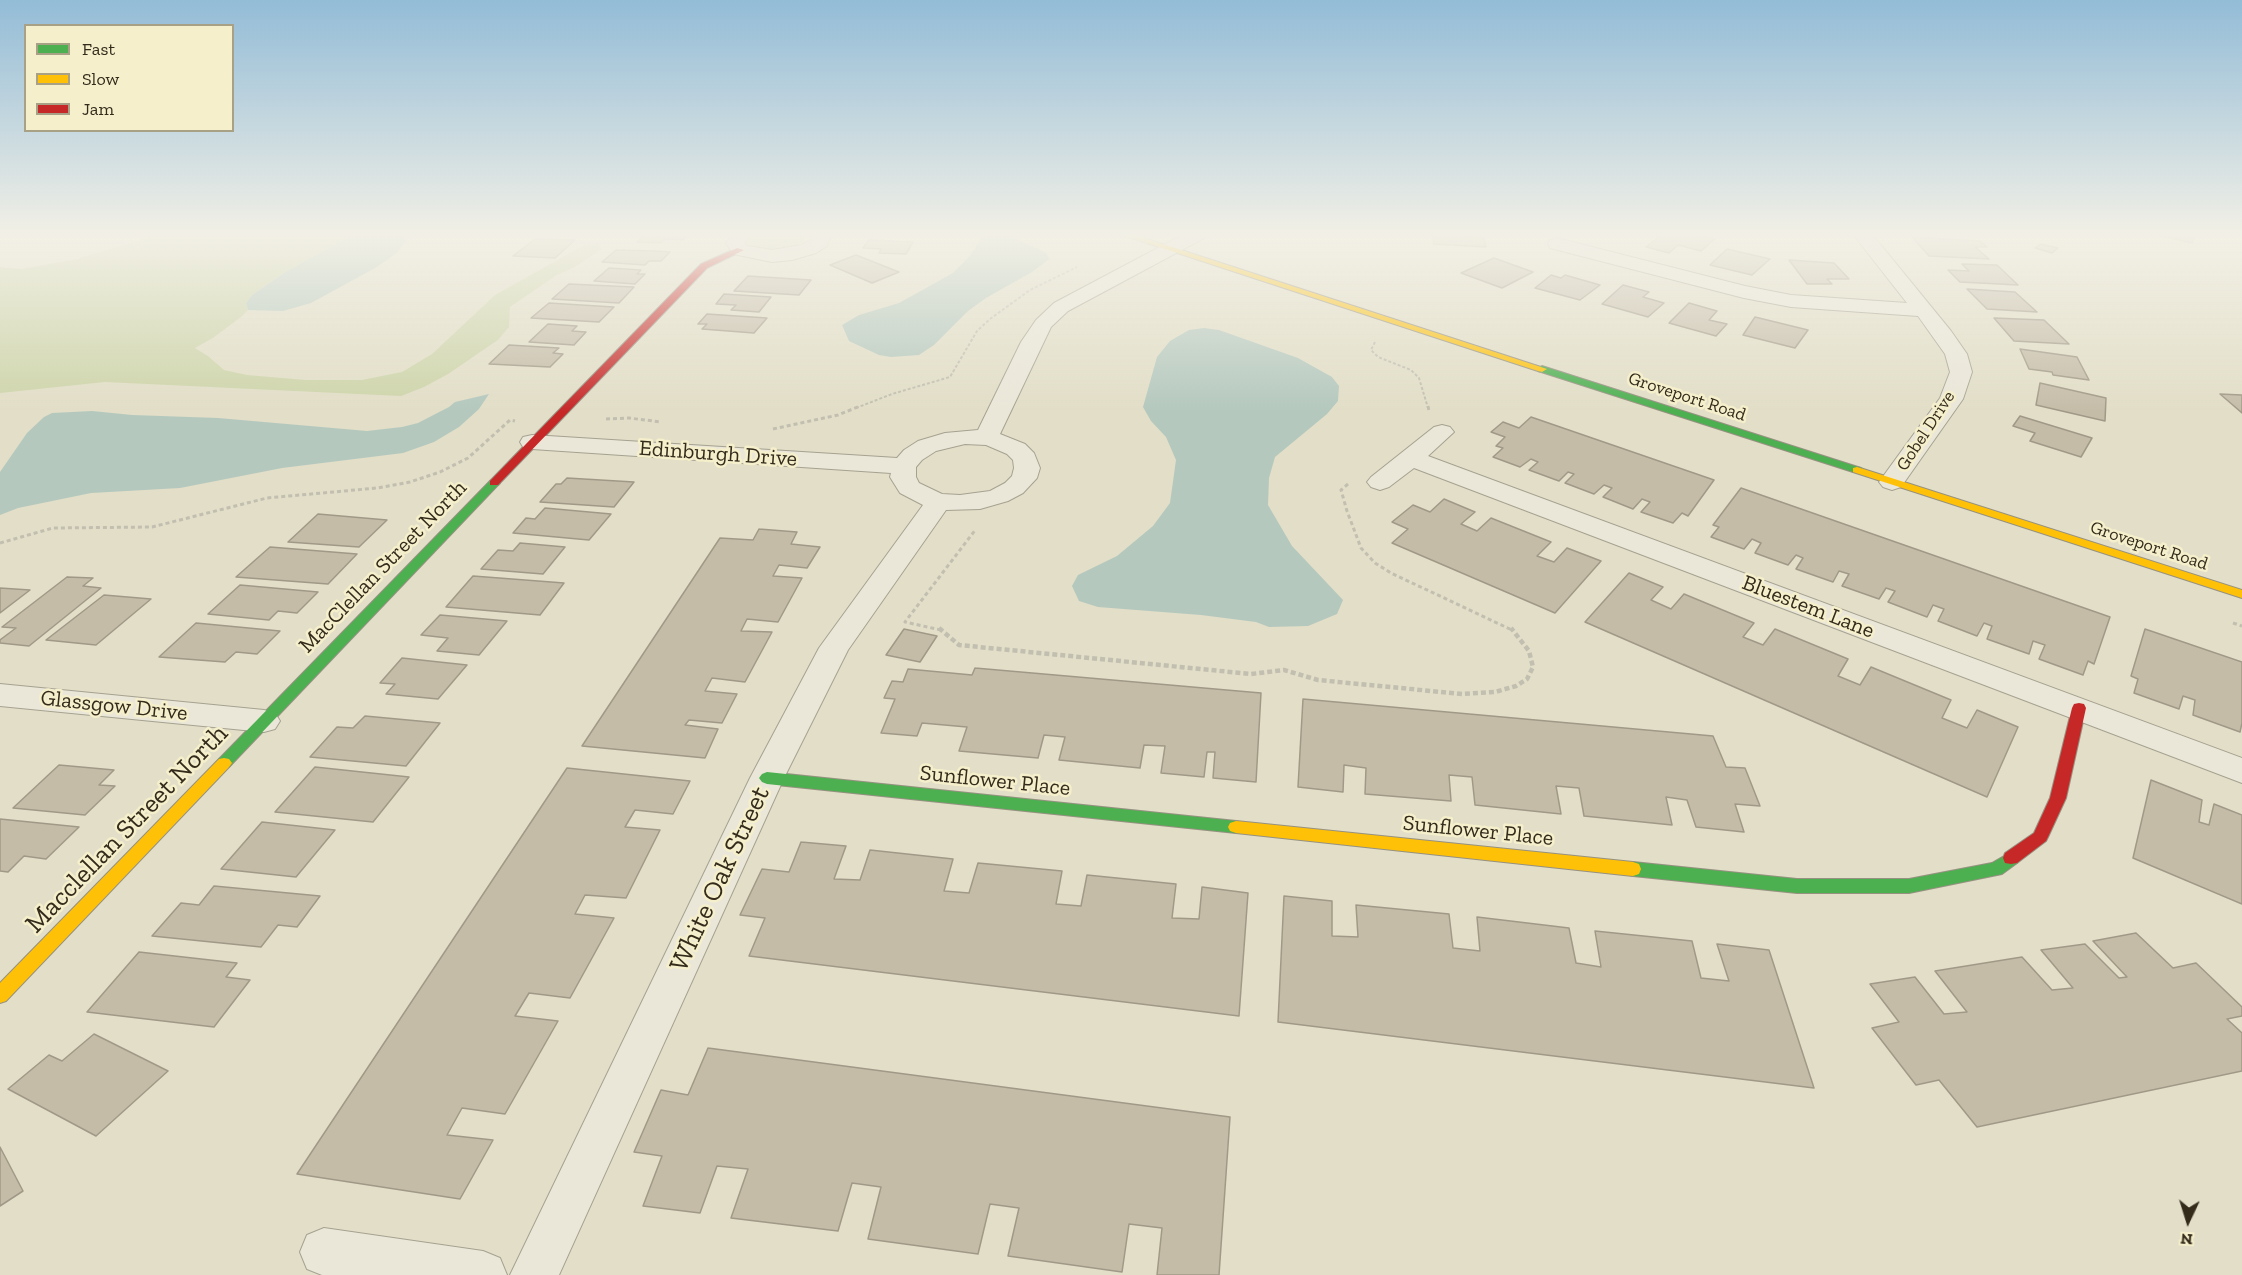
<!DOCTYPE html>
<style>
body{margin:0}
#map{position:relative;width:2242px;height:1275px;overflow:hidden;background:#e2dec7;font-family:"Zilla Slab",serif}
canvas{display:block}
.legend{position:absolute;left:24px;top:24px;width:210px;height:108px;box-sizing:border-box;background:#f5efcc;border:2px solid #a8a185;margin:0;padding:8px 10px;list-style:none;font-size:18px;color:#342b1b}
.legend li{display:flex;align-items:center;gap:12px;height:30px}
.legend b{width:30px;border:2px solid #a8a185}
.north{position:absolute;left:2158px;top:1191px;width:60px;height:60px;-webkit-text-stroke:4px #f5efcc;paint-order:stroke;rotate:184deg;font-size:16px;font-weight:700;line-height:24px;text-align:center;color:#342b1b}
.north::after{content:'';display:block;margin:auto;width:21px;height:27px;background:#342b1b;clip-path:polygon(50% 0,100% 100%,50% 72%,0 100%)}
</style>
<div id="map">
<canvas width="2242" height="1275"></canvas>
<ul class="legend">
<li><b style="height:8px;background:#4caf50"></b>Fast</li>
<li><b style="height:8px;background:#ffc107"></b>Slow</li>
<li><b style="height:8px;background:#c62828"></b>Jam</li>
</ul>
<div class="north">N</div>
</div>
<script>
const ctx = document.querySelector('canvas').getContext('2d');
ctx.lineJoin = 'round';
function paint(path, color) { ctx.fillStyle = color; ctx.fill(path, 'evenodd'); }
const shape = rows => new Path2D(rows.map(r => 'M' + r).join(''));
function trace(path, color, width, dash) { ctx.strokeStyle = color; ctx.lineWidth = width; ctx.lineCap = dash ? 'butt' : 'round'; ctx.setLineDash(dash || []); ctx.stroke(path); }
function drawText(font, color, halo, rows, align = 'center') {
  ctx.font = font + ' "Zilla Slab",serif'; ctx.lineWidth = 5; ctx.setLineDash([]); ctx.textBaseline = 'middle'; ctx.strokeStyle = halo; ctx.fillStyle = color; for (const [text, x, y, turn = 0] of rows) {
    ctx.save(); ctx.translate(x, y); ctx.rotate((+turn || 0) * Math.PI / 180); ctx.textAlign = isNaN(turn) ? turn : align; if (halo) ctx.strokeText(text, 0, 0); ctx.fillText(text, 0, 0); ctx.restore();
  }
}
const green = shape([
 [162,233,356,233,287,271,252,295,246,303,248,310,241,317,213,338,195,348,208,356,224,370,247,375,305,380,362,380,402,372,432,354,495,295,584,245,599,244,602,249,575,267,557,275,510,307,509,327,498,340,448,374,424,387,401,396,105,382,0,393,0,267,21,269,77,259],
 [754,233,805,233,806,237,802,243,792,247,765,250,748,244,748,238]
]);
const water = shape([
 [356,233,407,233,404,238,407,241,395,254,375,268,311,303,283,311,248,310,246,303,252,295,287,271],
 [982,233,1004,233,1046,253,1049,259,1032,272,986,298,968,311,934,345,919,355,891,357,879,355,849,341,842,325,859,315,899,303,953,273,969,257,981,239],
 [1204,328,1219,330,1298,358,1332,377,1339,386,1338,401,1327,414,1275,457,1269,478,1268,505,1292,546,1343,600,1337,614,1308,626,1269,627,1256,622,1201,615,1098,607,1079,601,1072,586,1078,575,1117,556,1153,526,1170,503,1176,460,1166,437,1151,421,1143,407,1157,357,1170,341,1189,330],
 [489,394,479,409,459,427,434,442,403,453,282,468,180,488,91,493,18,508,0,515,0,472,27,433,44,417,52,413,92,411,132,415,218,418,367,431,402,427,418,423,449,407,455,402]
]);
const building = shape([
 [646,233,690,233,683,240,665,239,661,243,637,242,646,233],
 [1432,233,1466,233,1467,237,1483,237,1486,247,1434,244,1432,233],
 [1664,233,1692,233,1715,239,1701,251,1678,245,1669,253,1646,247,1664,233],
 [2148,233,2196,233,2192,243,2148,233],
 [1912,237,1980,241,1987,247,1975,247,1989,259,1929,256,1912,237],
 [535,239,575,240,555,258,513,256,535,239],
 [869,240,913,242,906,254,879,253,881,249,863,248,869,240],
 [2041,244,2058,248,2052,253,2035,248,2041,244],
 [1727,249,1770,259,1752,275,1710,265,1727,249],
 [616,250,655,251,670,252,661,261,649,261,645,265,602,262,616,250],
 [856,255,899,272,872,283,830,265,856,255],
 [1494,258,1533,272,1502,288,1461,273,1494,258],
 [1789,260,1834,263,1849,279,1827,279,1832,284,1807,284,1789,260],
 [1962,264,1997,265,2018,285,1960,282,1948,270,1969,271,1962,264],
 [609,268,641,270,637,274,645,274,635,284,594,281,609,268],
 [1551,275,1561,278,1565,275,1600,285,1580,300,1535,288,1551,275],
 [748,276,811,280,799,295,734,291,748,276],
 [569,284,634,287,619,303,552,299,569,284],
 [1623,285,1649,292,1643,297,1664,303,1648,317,1602,304,1623,285],
 [1967,289,2015,292,2037,312,1987,309,1967,289],
 [724,294,771,297,759,312,731,310,736,305,716,304,724,294],
 [549,303,614,307,599,322,531,318,549,303],
 [1689,303,1717,311,1709,320,1727,324,1716,336,1669,323,1689,303],
 [707,314,767,318,754,333,702,329,707,324,698,324,707,314],
 [1755,317,1808,330,1795,348,1743,335,1755,317],
 [1994,318,2044,320,2069,344,2014,341,1994,318],
 [548,324,577,326,572,331,586,332,574,345,529,342,548,324],
 [509,345,559,348,553,353,563,354,550,367,489,364,509,345],
 [2020,349,2077,357,2089,380,2053,375,2052,372,2029,369,2020,349],
 [2040,383,2106,398,2105,421,2036,405,2040,383],
 [2220,394,2242,395,2242,413,2220,394],
 [2020,416,2092,438,2081,457,2030,441,2035,433,2013,426,2020,416],
 [1531,417,1714,480,1688,516,1682,513,1673,523,1641,512,1650,502,1642,499,1633,509,1603,497,1612,488,1604,485,1594,494,1565,483,1574,474,1568,472,1559,481,1529,470,1538,462,1531,459,1520,467,1493,457,1503,448,1496,446,1505,437,1491,432,1503,422,1519,428,1531,417],
 [567,478,634,482,614,507,540,502,556,484,561,484,567,478],
 [1741,488,2110,617,2094,664,2088,661,2083,675,2039,659,2045,645,2033,641,2029,654,1987,639,1992,626,1984,623,1977,636,1938,621,1944,609,1933,605,1927,617,1888,602,1895,591,1886,588,1879,599,1842,586,1849,574,1839,571,1833,582,1796,569,1803,558,1796,555,1788,565,1755,553,1761,543,1752,539,1744,549,1711,537,1719,527,1713,525,1741,488],
 [1444,499,1475,512,1461,524,1477,531,1491,518,1551,542,1537,556,1554,562,1567,548,1601,561,1555,613,1392,543,1408,529,1392,522,1413,505,1430,512,1444,499],
 [545,508,611,514,589,540,513,533,526,518,535,519,545,508],
 [318,514,387,520,359,547,288,542,318,514],
 [759,529,797,532,791,544,820,547,807,568,779,565,773,576,802,578,778,622,747,619,741,631,772,632,745,682,712,678,705,691,737,694,722,723,689,720,685,725,718,729,705,758,582,746,720,538,753,540,759,529],
 [520,543,565,547,543,574,481,569,498,550,513,551,520,543],
 [270,547,357,554,328,584,236,577,270,547],
 [1629,573,1663,587,1651,600,1671,609,1684,594,1754,623,1743,637,1763,645,1775,629,1848,659,1838,676,1860,685,1871,667,1951,700,1942,718,1967,728,1977,710,2018,727,1987,797,1585,622,1629,573],
 [473,576,564,583,540,615,446,607,473,576],
 [67,577,93,578,83,586,101,588,29,646,0,643,0,640,16,628,2,627,67,577],
 [240,585,318,592,297,613,278,611,269,620,208,614,240,585],
 [0,588,30,590,0,613,0,588],
 [104,595,151,599,96,645,46,640,104,595],
 [440,615,507,621,479,655,437,651,448,638,421,635,440,615],
 [196,623,280,631,257,654,236,652,225,662,159,657,196,623],
 [904,629,937,636,920,662,886,655,904,629],
 [2145,629,2242,662,2242,723,2240,732,2193,715,2195,700,2183,696,2179,709,2134,693,2138,679,2131,676,2145,629],
 [402,658,467,665,438,699,386,694,395,684,380,683,402,658],
 [975,668,1261,693,1256,782,1213,778,1215,752,1207,752,1204,777,1161,773,1165,746,1144,745,1140,768,1059,760,1065,737,1044,735,1038,758,959,751,967,727,922,723,917,736,881,733,895,699,884,698,892,681,903,682,908,669,972,675,975,668],
 [1303,699,1713,736,1726,767,1745,768,1760,806,1735,804,1744,832,1696,827,1687,800,1666,797,1672,825,1584,816,1579,788,1556,786,1561,814,1475,805,1472,777,1449,775,1451,801,1365,794,1366,768,1344,765,1343,792,1298,787,1303,699],
 [365,716,440,723,406,766,310,757,337,727,353,728,365,716],
 [59,765,114,770,99,785,115,786,85,815,13,808,59,765],
 [315,767,409,777,373,822,275,812,315,767],
 [567,768,690,781,673,814,635,810,625,827,660,830,626,898,585,895,575,914,614,918,570,998,529,993,515,1016,558,1021,505,1114,462,1108,447,1135,493,1140,460,1199,297,1174,567,768],
 [2151,780,2202,800,2199,822,2209,825,2214,804,2242,815,2242,904,2133,858,2151,780],
 [0,819,79,827,46,859,24,856,8,872,0,871,0,819],
 [262,822,335,830,296,877,221,869,262,822],
 [801,842,846,846,834,879,860,880,870,850,953,859,944,891,969,893,978,863,1062,871,1056,904,1081,906,1087,875,1176,884,1172,918,1199,919,1202,887,1248,893,1239,1016,749,956,765,918,740,915,762,869,789,872,801,842],
 [214,886,320,896,297,927,278,925,261,947,152,936,181,903,199,905,214,886],
 [1284,896,1332,901,1332,936,1358,937,1356,905,1449,914,1453,948,1480,951,1477,917,1569,928,1576,963,1601,967,1595,931,1692,941,1701,978,1729,981,1717,944,1769,950,1814,1088,1278,1022,1284,896],
 [2136,933,2173,968,2196,963,2242,1007,2242,1016,2227,1019,2242,1033,2242,1071,1977,1127,1939,1080,1916,1085,1872,1028,1899,1022,1870,984,1915,977,1944,1014,1967,1012,1935,971,2022,957,2052,990,2073,988,2041,950,2085,944,2119,978,2127,977,2093,941,2136,933],
 [139,952,237,963,226,977,250,980,214,1027,87,1012,139,952],
 [94,1034,168,1071,96,1136,8,1089,49,1055,62,1061,94,1034],
 [708,1048,1230,1117,1219,1275,1157,1275,1162,1228,1129,1224,1122,1272,1008,1256,1019,1208,990,1204,978,1254,868,1239,881,1187,852,1183,838,1231,731,1218,748,1169,717,1166,700,1213,643,1206,662,1156,634,1152,661,1090,688,1095,708,1048],
 [0,1147,23,1191,0,1206,0,1147]
]);
const pathFar2 = shape([
 [1375,342,1371,350,1378,357,1411,370,1419,378,1428,408],
 [856,408,892,394,950,377,977,331,990,319,1030,290,1077,267]
]);
const pathFar1 = shape([
 [1428,406,1429,411],
 [606,419,629,418,661,422],
 [773,429,838,415,860,406],
 [1348,484,1341,490,1347,511,1361,548,1375,563,1391,573,1512,630],
 [0,543,53,528,152,527,267,498,377,488,410,482,440,472,468,458,510,420,515,421],
 [2233,623,2242,626],
 [941,630,905,622,976,529]
]);
const path = shape([
 [939,628,959,645,1251,674,1284,670,1318,680,1462,694,1495,692,1516,686,1527,679,1533,667,1529,651,1511,628]
]);
const street = shape([
 [733,233,752,233,745,243,747,246,772,250,802,245,811,239,813,233,831,233,827,246,816,253,792,260,772,262,733,254,726,243,733,233],
 [1186,233,1209,233,1206,237,1068,311,1051,327,1000,434,1025,444,1034,453,1040,468,1037,478,1023,493,1008,501,980,509,946,510,848,650,784,778,559,1275,510,1275,750,778,819,648,923,505,900,493,890,477,891,473,532,449,523,447,520,442,523,437,532,435,897,458,904,450,918,441,945,433,978,430,1021,342,1036,320,1054,303,1186,233],
 [965,444,986,445,1007,454,1013,460,1014,468,1012,476,1005,483,990,491,960,495,942,494,919,483,916,477,916,467,922,460,936,451,965,444],
 [1852,233,1871,233,1951,331,1967,354,1972,372,1963,399,1901,487,1892,490,1883,487,1879,482,1940,398,1950,372,1945,354,1918,316,1791,307,1744,298,1550,248,1548,244,1550,240,1557,238,1745,286,1791,295,1907,303,1852,233],
 [1442,425,1450,427,1454,432,1428,456,2242,758,2242,783,1414,468,1389,487,1380,490,1371,487,1367,482,1371,477,1434,427,1442,425],
 [0,684,264,710,275,713,280,721,275,729,264,732,0,706,0,684],
 [324,1228,483,1251,500,1258,507,1275,322,1275,307,1269,300,1252,307,1235,324,1228]
]);
const fast = shape([
 [1542,366,1861,468,1863,470,1861,472,1853,472,1538,371,1537,369,1542,366],
 [494,480,500,483,498,485,229,767,219,767,216,763,219,759,490,481,494,480],
 [767,772,1236,821,1242,823,1244,827,1242,831,1236,833,767,784,762,782,759,778,762,774,767,772],
 [2011,852,2017,853,2019,858,2017,863,2002,874,1909,893,1797,893,1633,876,1627,874,1625,869,1627,864,1633,862,1797,879,1909,879,1992,863,2011,852]
]);
const slow = shape([
 [1116,233,1129,233,1547,369,1542,372,1538,371,1116,233],
 [1857,467,2242,590,2242,598,1853,472,1853,468,1857,467],
 [224,758,229,759,232,763,229,767,6,1001,0,1003,0,983,219,759,224,758],
 [1236,821,1633,862,1639,864,1641,869,1639,874,1633,876,1236,833,1230,831,1228,827,1230,823,1236,821]
]);
const jam = shape([
 [737,248,744,250,707,268,498,485,490,485,490,481,701,264,737,248],
 [2079,703,2084,704,2086,708,2066,798,2048,837,2046,841,2017,863,2011,864,2005,863,2003,858,2005,853,2034,833,2050,798,2072,708,2074,704,2079,703]
]);
const farStreetnames = [
 ["Groveport Road",1687,397,18],
 ["Gobel Drive",1926,431,-57],
 ["Groveport Road",2149,546,18]
];
const streetNames = [
 ["Edinburgh Drive",718,454,4],
 ["MacClellan Street North",383,567,-46],
 ["Bluestem Lane",1808,607,21],
 ["Glassgow Drive",114,706,6],
 ["Sunflower Place",995,781,6],
 ["Sunflower Place",1478,831,6]
];
const nearStreetnames = [
 ["Macclellan Street North",127,829,-46],
 ["White Oak Street",720,879,-65]
];
paint(green, '#cdd4a9');
paint(water, '#b4c8be');
paint(building, '#c5bca8');
trace(building, '#a19987', 1.5);
trace(street, '#a6a291', 2);
trace(fast, '#969181', 2);
trace(slow, '#969181', 2);
trace(jam, '#969181', 2);
trace(pathFar2, '#c2bfb1', 2, [3, 2]);
trace(pathFar1, '#c2bfb1', 3, [4, 3]);
trace(path, '#c2bfb1', 4.5, [5, 3]);
paint(street, '#eae7d9');
paint(fast, '#4caf50');
paint(slow, '#ffc107');
paint(jam, '#c62828');
const sky = ctx.createLinearGradient(0, 0, 0, 412);
sky.addColorStop(0, '#93bcd7');
sky.addColorStop(0.57, '#f2f0e6');
sky.addColorStop(1, '#f2f0e600');
ctx.fillStyle = sky;
ctx.fillRect(0, 0, 2242, 412);
drawText('18px', '#342b1b', '#f5efcc', farStreetnames);
drawText('22px', '#342b1b', '#f5efcc', streetNames);
drawText('27px', '#342b1b', '#f5efcc', nearStreetnames);
</script>
